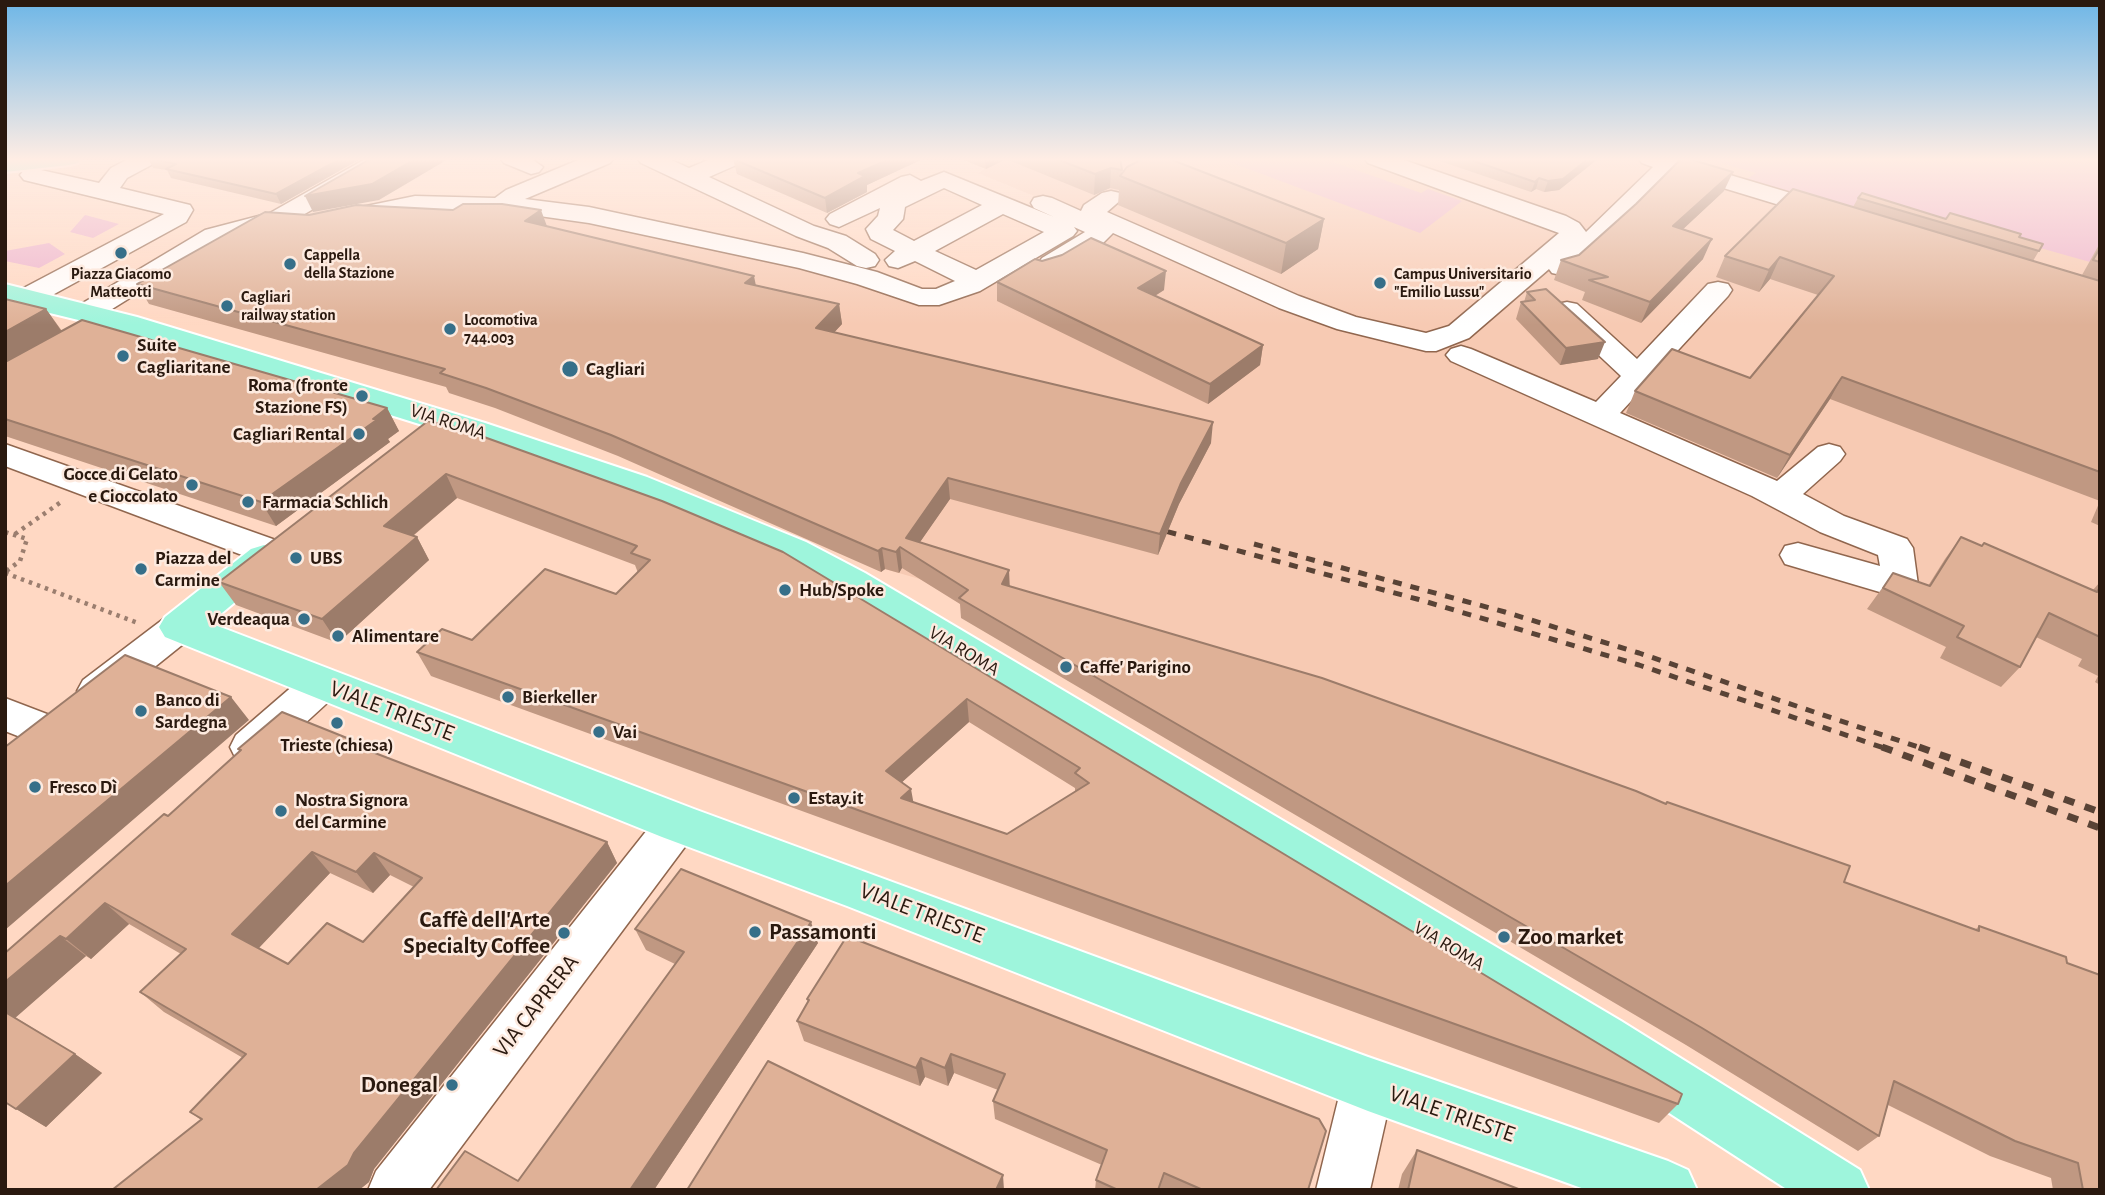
<!DOCTYPE html>
<meta charset="utf-8">
<style>
body{margin:0}
#map{position:relative;width:2105px;height:1195px;overflow:hidden;background:#ffd8c3;font-family:"Alegreya Sans",sans-serif}
canvas{display:block}
.frame{position:absolute;inset:0;border:7px solid #2a190f;pointer-events:none}
</style>
<div id="map">
<canvas width="2105" height="1195"></canvas>
<div class="frame"></div>
</div>
<script>
const ctx = document.querySelector('canvas').getContext('2d');
ctx.lineJoin = 'round';
function paint(path, color) { ctx.fillStyle = color; ctx.fill(path, 'evenodd'); }
const shape = rows => new Path2D(rows.map(r => 'M' + r).join(''));
function trace(path, color, width, dash) { ctx.strokeStyle = color; ctx.lineWidth = width; ctx.lineCap = dash ? 'butt' : 'round'; ctx.setLineDash(dash || []); ctx.stroke(path); }
function drawText(font, color, halo, rows, align = 'center') {
  ctx.font = font + ' "Alegreya Sans",sans-serif'; ctx.lineWidth = 5; ctx.setLineDash([]); ctx.textBaseline = 'middle'; ctx.strokeStyle = halo; ctx.fillStyle = color; for (const [text, x, y, turn = 0] of rows) {
    ctx.save(); ctx.translate(x, y); ctx.rotate((+turn || 0) * Math.PI / 180); ctx.textAlign = isNaN(turn) ? turn : align; if (halo) ctx.strokeText(text, 0, 0); ctx.fillText(text, 0, 0); ctx.restore();
  }
}
const built = shape([
 [959,158,2100,158,2100,982,944,586,885,569,881,572,869,504,149,303,269,234,321,208,331,210,562,216,815,272,919,304,955,293,1093,234,1102,224,978,173,985,169]
]);
const green = shape([
 [1219,158,1322,158,1421,193,1428,189,1462,201,1420,233],
 [1705,158,2100,158,2100,243,2090,262,1923,215,1847,214,1744,181,1756,173],
 [85,215,119,224,93,238,70,232],
 [49,243,65,254,39,268,5,261,5,251]
]);
const path = shape([
 [5,532,27,539,20,561,5,572],
 [15,534,61,502],
 [5,573,138,623]
]);
const minor = shape([
 [130,158,159,158,155,163,127,178,120,188,190,205,193,210,186,222,36,304,26,306,16,304,12,298,16,292,164,214,24,180,20,175,24,170,32,168,99,183,111,168,130,158],
 [367,158,396,158,392,163,267,236,258,239,247,234,223,240,96,319,86,321,76,319,72,313,76,307,205,230,270,213,367,158],
 [500,158,530,158,543,167,539,172,531,174,504,163,500,158],
 [583,158,614,158,610,163,525,199,589,207,803,253,877,272,922,289,936,289,955,281,915,261,898,268,889,266,885,260,895,251,871,239,866,229,878,216,880,208,839,227,830,224,826,219,830,214,901,177,910,175,921,181,944,172,1054,217,1034,208,1031,203,1034,198,1043,196,1052,198,1081,211,1084,205,1102,193,1111,191,1120,193,1123,198,1107,212,1299,296,1356,317,1426,333,1449,326,1559,233,1368,163,1364,158,1398,158,1566,216,1579,223,1586,232,1653,167,1642,163,1638,158,1673,158,1841,208,1845,213,1841,218,1832,221,1674,173,1627,222,1570,273,1561,275,1552,273,1549,269,1469,338,1436,351,1426,351,1337,329,1279,308,1113,233,1103,243,1060,270,1051,272,1042,270,1038,264,1042,258,1085,232,1074,227,1077,231,1073,236,980,291,939,305,919,305,857,284,799,268,589,223,518,213,415,210,341,226,332,223,328,218,332,213,415,196,495,198,506,190,583,158],
 [944,188,982,205,914,241,893,230,903,219,905,207,944,188],
 [1003,214,1044,232,976,270,935,251,1003,214],
 [637,158,667,158,689,168,713,158,745,158,741,163,709,177,814,226,846,236,875,254,879,260,875,266,866,268,857,266,828,248,796,236,641,163,637,158],
 [1718,282,1728,284,1732,290,1728,296,1620,413,1777,481,1818,447,1829,444,1840,447,1845,454,1840,461,1803,494,1844,516,1907,539,1913,548,1918,585,1913,594,1900,598,1785,564,1780,555,1785,546,1798,543,1880,566,1878,555,1820,532,1752,496,1451,361,1446,355,1451,349,1461,346,1471,349,1596,402,1621,376,1557,316,1553,310,1557,304,1567,302,1577,304,1637,359,1708,284,1718,282],
 [5,444,284,543,289,552,284,561,271,564,258,561,5,466,5,444],
 [179,613,192,617,198,627,192,637,111,702,97,706,83,702,77,691,83,680,166,617,179,613],
 [323,668,337,672,343,683,337,694,266,759,251,764,236,759,230,747,236,735,309,672,323,668],
 [5,698,60,719,66,731,60,743,46,747,5,731,5,698],
 [678,804,693,810,700,823,693,836,429,1190,368,1190,376,1171,663,810,678,804],
 [1368,1058,1386,1066,1394,1084,1370,1190,1316,1190,1342,1084,1350,1066,1368,1058]
]);
const major = shape([
 [5,158,81,158,78,163,69,165,5,172,5,158],
 [5,284,137,317,485,423,647,477,806,542,865,573,1621,1021,1860,1170,1869,1190,1788,1190,1583,1057,839,593,780,560,623,493,461,437,115,329,5,302,5,284],
 [264,545,277,549,283,558,277,567,210,623,694,809,1368,1057,1668,1161,1688,1170,1697,1190,1587,1190,1368,1111,847,906,662,837,165,637,159,627,165,617,251,549,264,545]
]);
const railFar1 = shape([
 [1150,527,1417,599,1639,665,1887,749],
 [1254,544,1505,612,1639,653,1924,749]
]);
const rail = shape([
 [1882,747,2100,828],
 [1919,747,2100,812]
]);
const wall = shape([
 [148,158,362,158,281,204,171,178,167,170,153,168],
 [736,158,925,158,867,185,867,192,827,213,737,174,733,159],
 [959,158,1120,158,1122,173,1324,219,1318,249,1281,274,1118,205,1119,190,1110,188,1094,195,1006,159,986,169],
 [1431,158,1599,158,1559,190,1544,192,1536,189,1531,192],
 [1724,191,1683,229,1703,259,1641,323,1582,300,1585,292,1554,280,1561,260,1579,255],
 [1858,198,2019,237,2043,244,2033,261,2082,275,2100,243,2100,526,2091,522,2100,501,1830,399,1777,478,1626,413,1635,391,1750,378,1818,295,1770,279,1759,292,1716,277,1725,256,1853,207],
 [453,210,547,226,756,285,839,304,842,324,834,332,1211,443,1179,504,1158,555,950,499,920,542,1010,586,1844,882,1975,930,1979,926,2100,1190,2053,1190,2051,1178,1990,1156,1888,1105,1879,1136,1858,1151,1686,1045,961,618,960,604,902,568,899,573,885,569,881,572,618,456,495,408,449,393,446,387,149,304,137,284,309,215],
 [997,282,1164,290,1155,296,1263,345,1260,365,1208,404,997,301],
 [1527,292,1598,359,1560,365,1516,319,1521,302,1524,302],
 [5,299,46,309,62,331,387,408,399,431,388,439,390,442,276,526,5,436],
 [428,421,662,501,1678,1104,1659,1123,431,676,417,652,472,640,616,594,638,573,635,565,457,498,413,536,417,537,429,560,338,643,236,605,219,582],
 [969,722,1075,788,1075,792,1007,834,913,802,902,782],
 [1961,537,2093,590,2100,582,2100,685,2095,682,2098,676,2078,666,2082,659,2036,637,2020,667,2001,687,1940,658,1946,647,1867,609,1893,573,1928,586,1945,559],
 [357,742,361,748,607,842,617,863,374,1169,369,1182,359,1190,112,1190,201,1120,190,1112,243,1058,164,1012,140,992,181,954,129,924,91,959,86,956,15,1017,75,1054,102,1073,46,1127,5,1102,5,953,168,816,240,751,238,749],
 [330,873,373,893,390,875,414,887,363,942,288,964,259,948],
 [635,929,818,943,654,1190,436,1190,518,1181,675,964,646,950],
 [807,999,1308,1190,1095,1190,1096,1180,1102,1165,995,1119,993,1101,998,1090,954,1073,948,1086,925,1077,920,1086,804,1041,797,1021,808,1003],
 [1417,1150,1521,1190,1398,1190,1402,1174]
]);
const shadedWall = shape([
 [342,158,362,158,281,204,276,194],
 [417,158,450,158,379,200,313,212,305,196],
 [892,158,925,158,867,185,867,192,827,213,825,198,858,173],
 [985,158,1006,158,1006,159,986,169],
 [1589,158,1599,158,1559,190,1544,192,1548,181],
 [1111,168,1110,188,1094,195,1095,174],
 [1733,172,1724,191,1665,246,1673,226],
 [1539,178,1536,189,1531,192,1535,182],
 [541,210,548,229,525,221],
 [1324,219,1318,249,1281,274,1286,243],
 [1712,239,1703,259,1641,323,1650,302],
 [1780,257,1770,279,1759,292,1769,270],
 [1166,271,1164,290,1137,307,1138,288],
 [754,276,758,296,745,283],
 [839,304,842,324,820,348,816,328],
 [46,309,62,332,5,364,5,332],
 [1605,342,1598,359,1560,365,1566,348],
 [1263,345,1260,365,1208,404,1210,384],
 [1842,377,1830,399,1777,478,1790,455],
 [387,408,399,431,388,439,390,442,276,526,261,502],
 [1213,422,1211,443,1179,504,1158,555,1160,534,1181,483],
 [446,474,457,498,397,549,384,526],
 [948,478,950,499,911,555,906,538],
 [417,537,429,560,338,643,322,619],
 [900,547,902,568,899,573,896,552],
 [882,548,885,569,881,572,878,551],
 [1009,570,1010,591,1002,584],
 [231,697,249,720,5,930,5,886],
 [967,699,969,722,890,793,886,771],
 [911,789,915,811,901,798],
 [607,842,617,863,374,1169,369,1182,359,1190,316,1190,354,1153],
 [312,852,330,873,253,954,232,934],
 [374,853,390,875,373,893,356,872],
 [105,903,129,924,91,959,66,939],
 [811,922,818,943,654,1190,630,1190],
 [60,936,86,956,14,1019,5,1013,5,982],
 [75,1054,102,1073,46,1127,16,1109],
 [951,1054,954,1073,948,1086,945,1068],
 [921,1058,925,1077,920,1086,916,1068],
 [1003,1175,1004,1190,996,1190]
]);
const building = shape([
 [148,158,342,158,276,194,166,169,176,164,148,158],
 [372,158,417,158,372,184,305,196,372,158],
 [736,158,892,158,858,173,865,176,825,198,733,159,736,158],
 [1054,158,1120,158,1122,170,1111,168,1095,174,1054,158],
 [1144,158,1167,158,1324,219,1286,243,1120,176,1127,167,1144,158],
 [1465,158,1589,158,1563,179,1548,181,1539,178,1535,182,1465,158],
 [1682,158,1686,158,1733,172,1673,226,1712,239,1650,302,1589,280,1608,277,1561,260,1579,255,1636,204,1682,158],
 [1793,189,2100,281,2100,472,1842,377,1790,455,1635,391,1672,349,1750,378,1834,276,1780,257,1769,270,1725,256,1793,189],
 [1862,193,1946,219,1950,213,2021,234,2019,237,2043,244,2039,251,1858,198,1862,193],
 [463,204,502,204,541,210,525,221,754,276,745,283,839,304,816,328,1213,422,1181,483,1160,534,948,478,906,538,1009,570,1002,584,1322,678,1636,791,1666,804,1667,802,1850,866,1844,882,1979,931,1979,926,2066,957,2067,963,2100,975,2100,1190,2083,1190,2078,1163,2015,1141,1894,1081,1879,1136,1702,1028,959,598,968,590,900,547,896,552,882,548,878,551,611,435,486,388,440,373,445,369,137,284,265,212,309,215,356,205,453,210,463,204],
 [1091,238,1166,271,1138,288,1263,345,1210,384,997,282,1035,259,1042,261,1062,255,1091,238],
 [2100,248,2100,262,2093,260,2100,248],
 [1546,289,1605,342,1566,348,1521,302,1535,300,1527,292,1546,289],
 [5,299,46,309,5,332,5,299],
 [82,320,387,408,373,419,378,419,261,502,5,419,5,362,82,320],
 [428,421,459,428,662,501,783,552,1682,1094,1678,1104,417,652,442,629,472,640,545,569,616,594,650,560,631,553,637,546,446,474,384,526,417,537,322,619,219,582,428,421],
 [967,699,1080,768,1075,773,1089,783,1007,834,901,798,911,789,886,771,967,699],
 [1961,537,1982,546,1984,543,2097,592,2100,587,2100,637,2049,613,2020,667,1957,637,1964,626,1883,588,1893,573,1930,586,1961,537],
 [125,655,231,697,5,886,5,747,125,655],
 [282,712,357,742,354,745,607,842,354,1153,348,1165,316,1190,112,1190,202,1119,190,1112,246,1054,140,992,186,949,105,903,66,939,60,936,5,982,5,953,164,814,168,816,241,750,238,749,282,712],
 [312,852,356,872,374,853,422,878,363,942,327,923,288,964,232,934,312,852],
 [681,869,811,922,630,1190,436,1190,465,1151,518,1181,684,952,635,929,681,869],
 [847,936,1319,1119,1326,1131,1308,1190,1203,1190,1164,1173,1158,1190,1118,1190,1096,1180,1107,1150,993,1101,1005,1074,951,1054,945,1068,921,1058,916,1068,797,1021,809,1000,807,999,847,936],
 [5,1012,75,1054,16,1109,5,1102,5,1012],
 [768,1061,1003,1175,996,1190,687,1190,768,1061],
 [1417,1150,1521,1190,1408,1190,1417,1150]
]);
const markers = [
 [121,253,7,"#366f89"],
 [290,264,7,"#366f89"],
 [1380,283,7,"#366f89"],
 [227,306,7,"#366f89"],
 [450,329,7,"#366f89"],
 [123,356,7,"#366f89"],
 [570,369,9,"#366f89"],
 [362,396,7,"#366f89"],
 [359,434,7,"#366f89"],
 [192,485,7,"#366f89"],
 [248,502,7,"#366f89"],
 [296,558,7,"#366f89"],
 [141,569,7,"#366f89"],
 [785,590,7,"#366f89"],
 [304,619,7,"#366f89"],
 [338,636,7,"#366f89"],
 [1066,667,7,"#366f89"],
 [508,697,7,"#366f89"],
 [141,711,7,"#366f89"],
 [337,723,7,"#366f89"],
 [599,732,7,"#366f89"],
 [35,787,7,"#366f89"],
 [794,798,7,"#366f89"],
 [281,811,7,"#366f89"],
 [755,932,7,"#366f89"],
 [564,933,7,"#366f89"],
 [1504,937,7,"#366f89"],
 [452,1085,7,"#366f89"]
];
const farPoinames = [
 ["Cappella",304,255],
 ["della Stazione",304,273],
 ["Piazza Giacomo",121,274,"center"],
 ["Matteotti",121,292,"center"],
 ["Campus Universitario",1394,274],
 ["\"Emilio Lussu\"",1394,292],
 ["Cagliari",241,297],
 ["railway station",241,315],
 ["Locomotiva",464,320],
 ["744.003",464,338]
];
const poiNames = [
 ["Suite",137,345],
 ["Cagliaritane",137,367],
 ["Cagliari",586,369],
 ["Roma (fronte",348,385,"right"],
 ["Stazione FS)",348,407,"right"],
 ["Cagliari Rental",345,434,"right"],
 ["Gocce di Gelato",178,474,"right"],
 ["e Cioccolato",178,496,"right"],
 ["Farmacia Schlich",262,502],
 ["Piazza del",155,558],
 ["Carmine",155,580],
 ["UBS",310,558],
 ["Hub/Spoke",799,590],
 ["Verdeaqua",290,619,"right"],
 ["Alimentare",352,636],
 ["Caffe' Parigino",1080,667],
 ["Bierkeller",522,697],
 ["Banco di",155,700],
 ["Sardegna",155,722],
 ["Vai",613,732],
 ["Trieste (chiesa)",337,745,"center"],
 ["Fresco Dì",49,787],
 ["Estay.it",808,798],
 ["Nostra Signora",295,800],
 ["del Carmine",295,822]
];
const streetNames = [
 ["VIA ROMA",448,422,18],
 ["VIA ROMA",964,651,31],
 ["VIA ROMA",1449,946,31]
];
const nearStreetnames = [
 ["VIALE TRIESTE",392,711,21],
 ["VIALE TRIESTE",922,913,21],
 ["VIA CAPRERA",536,1006,-52],
 ["VIALE TRIESTE",1452,1114,19]
];
const nearPoinames = [
 ["Caffè dell'Arte",550,920],
 ["Specialty Coffee",550,946],
 ["Passamonti",769,932,"left"],
 ["Zoo market",1518,937,"left"],
 ["Donegal",438,1085]
];
paint(built, '#f7cab3');
paint(green, '#edb2cd');
trace(minor, '#90664e', 3);
trace(major, '#fff', 4);
trace(path, '#9b7e6f', 4.5, [3.5, 5]);
paint(minor, '#fff');
paint(major, '#9ef5dc');
trace(railFar1, '#594336', 5, [9, 9]);
trace(rail, '#594336', 7, [11, 11]);
paint(wall, '#c09882');
paint(shadedWall, '#9c7c6a');
paint(building, '#dfb197');
trace(building, '#9c7c6a', 2);
const sky = ctx.createLinearGradient(0, 0, 0, 325);
sky.addColorStop(0, '#6db6e7');
sky.addColorStop(0.49, '#ffede4');
sky.addColorStop(1, '#ffede400');
ctx.fillStyle = sky;
ctx.fillRect(0, 0, 2105, 325);
for (const [x, y, r, color] of markers) { const dot = new Path2D(); dot.arc(x, y, r, 0, 2 * Math.PI); ctx.fillStyle = color; ctx.fill(dot); trace(dot, '#fdeadf', 2.5); }
drawText('bold 16px', '#2a190f', '#fdeadf', farPoinames, 'left');
drawText('bold 19px', '#2a190f', '#fdeadf', poiNames, 'left');
drawText('19px', '#2a190f', '#fdeadf', streetNames);
drawText('23px', '#2a190f', '#fdeadf', nearStreetnames);
drawText('bold 23px', '#2a190f', '#fdeadf', nearPoinames, 'right');
</script>
